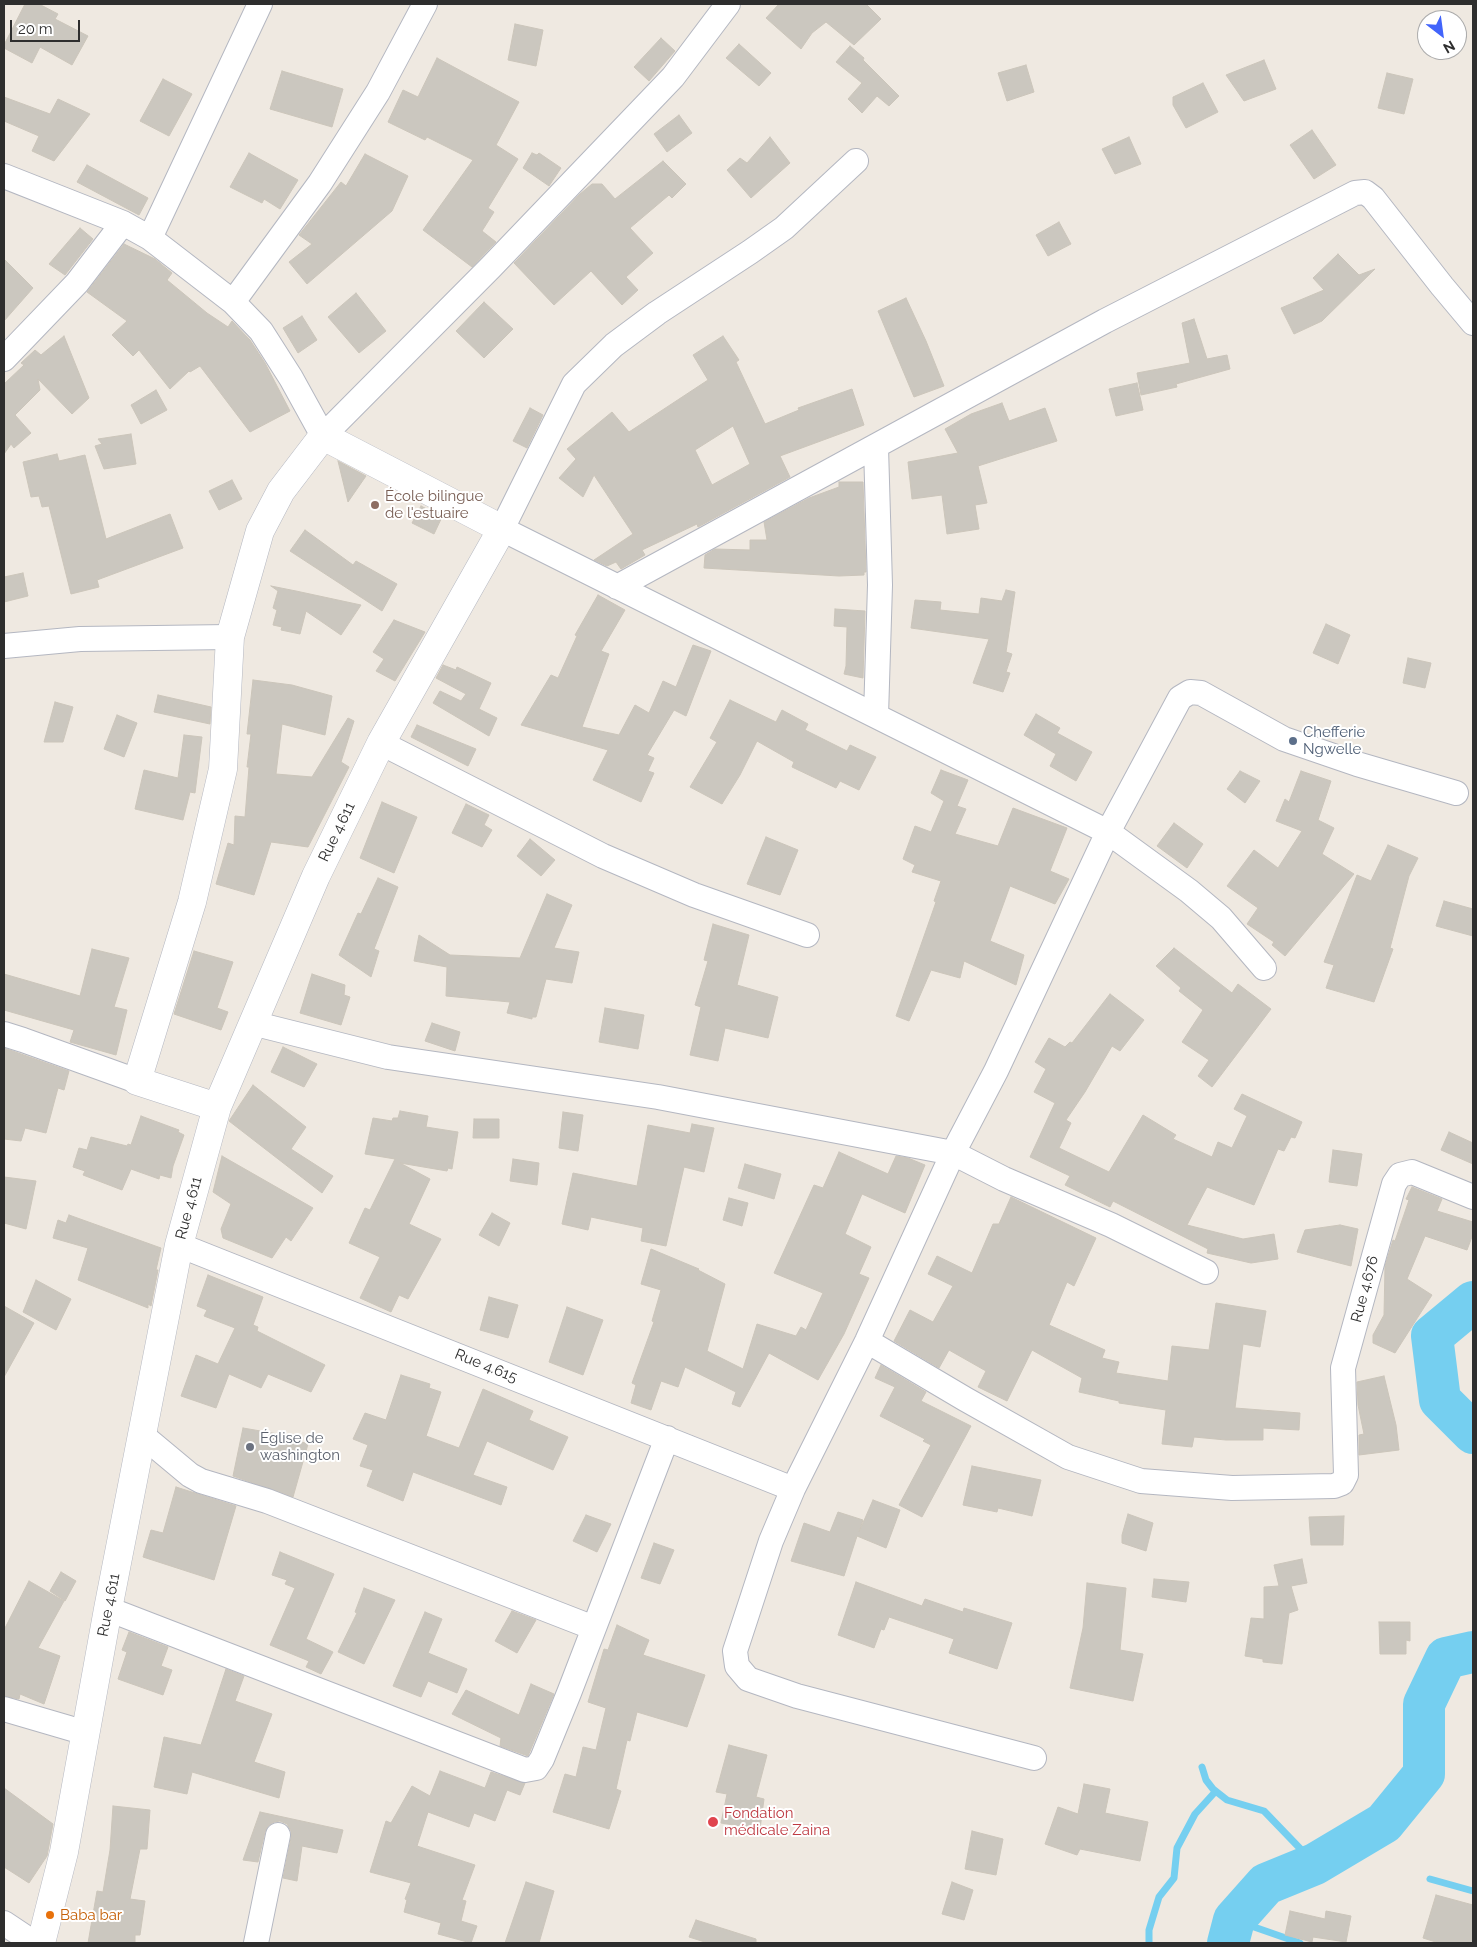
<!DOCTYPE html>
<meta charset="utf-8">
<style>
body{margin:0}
#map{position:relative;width:1477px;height:1947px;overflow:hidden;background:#efe9e1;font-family:Raleway,sans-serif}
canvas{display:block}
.frame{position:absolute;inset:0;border:5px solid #2e2e2e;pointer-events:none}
.north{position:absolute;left:1417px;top:10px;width:50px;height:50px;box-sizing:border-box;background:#fff;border:1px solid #ababab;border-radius:50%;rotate:150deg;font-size:14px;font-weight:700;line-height:20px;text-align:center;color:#2e2e2e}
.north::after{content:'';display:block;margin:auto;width:18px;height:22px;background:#4264fb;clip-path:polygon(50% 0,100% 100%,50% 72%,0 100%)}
.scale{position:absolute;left:10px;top:20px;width:70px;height:22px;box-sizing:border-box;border:2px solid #2e2e2e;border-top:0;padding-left:6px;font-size:15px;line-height:18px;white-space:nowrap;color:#2e2e2e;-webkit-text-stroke:4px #fff;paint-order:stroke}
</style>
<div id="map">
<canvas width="1477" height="1947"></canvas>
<div class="frame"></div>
<div class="north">N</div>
<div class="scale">20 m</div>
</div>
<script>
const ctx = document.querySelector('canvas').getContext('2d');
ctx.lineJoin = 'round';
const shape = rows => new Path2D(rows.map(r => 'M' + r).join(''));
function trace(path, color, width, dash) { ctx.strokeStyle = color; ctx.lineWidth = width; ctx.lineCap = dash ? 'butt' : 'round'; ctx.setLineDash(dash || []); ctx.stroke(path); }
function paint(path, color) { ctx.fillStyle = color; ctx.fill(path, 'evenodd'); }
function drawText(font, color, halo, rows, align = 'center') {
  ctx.font = font + ' Raleway,sans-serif'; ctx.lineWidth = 4; ctx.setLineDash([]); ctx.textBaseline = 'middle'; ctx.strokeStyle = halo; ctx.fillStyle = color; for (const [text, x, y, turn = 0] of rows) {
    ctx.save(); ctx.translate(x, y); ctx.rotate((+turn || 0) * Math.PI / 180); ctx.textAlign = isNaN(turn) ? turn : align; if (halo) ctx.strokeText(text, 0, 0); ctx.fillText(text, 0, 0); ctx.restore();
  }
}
const stream = shape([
 [1202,1767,1206,1780,1213,1789,1227,1800,1264,1811,1315,1864],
 [1430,1879,1473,1891],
 [1234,1920,1300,1943],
 [1149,1943,1149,1930,1159,1897,1174,1878,1177,1848,1195,1814,1215,1792,1213,1789]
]);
const river = shape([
 [1473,1302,1432,1336,1440,1400,1473,1433],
 [1228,1943,1234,1920,1266,1884,1315,1864,1384,1823,1424,1774,1424,1704,1446,1658,1473,1652]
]);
const building = shape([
 [25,4,39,4,58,14,55,19,88,36,72,65,40,47,32,63,4,48,4,45,25,4],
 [779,4,866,4,881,19,854,45,826,22,812,33,801,49,766,18,779,4],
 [515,24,543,30,536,66,508,60,515,24],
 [661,38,675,51,649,81,634,67,661,38],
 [739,44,771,73,759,86,726,58,739,44],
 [850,46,864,58,863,60,899,96,889,106,877,96,862,113,848,99,862,83,836,62,850,46],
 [437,58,519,102,496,145,518,159,488,208,494,212,482,231,496,242,472,267,423,230,473,160,427,137,425,140,388,122,403,90,418,97,437,58],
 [1264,60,1276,89,1244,101,1226,75,1264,60],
 [1026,65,1034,92,1007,101,998,73,1026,65],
 [282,71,343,89,332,127,270,109,282,71],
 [1387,73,1413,79,1404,114,1378,108,1387,73],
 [163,79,192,94,169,136,140,121,163,79],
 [1203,83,1218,112,1186,128,1173,105,1173,97,1203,83],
 [4,97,50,114,58,99,90,114,54,161,32,151,39,136,4,121,4,97],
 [679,115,692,133,667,152,654,134,679,115],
 [1312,130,1336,165,1314,179,1290,145,1312,130],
 [770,137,790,163,751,198,727,170,740,158,747,163,770,137],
 [1129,137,1141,164,1115,174,1102,149,1129,137],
 [249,153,298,180,280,209,264,199,262,203,230,187,249,153],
 [532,153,537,155,539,153,561,168,549,186,523,168,532,153],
 [365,154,408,176,392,211,307,284,289,262,312,244,299,235,341,182,346,186,365,154],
 [663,161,686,184,672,198,669,195,630,228,653,253,626,277,638,290,622,305,591,271,554,305,514,263,580,194,592,184,602,184,615,199,663,161],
 [87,165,148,198,139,215,77,182,87,165],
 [1059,222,1071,244,1048,256,1036,235,1059,222],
 [80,228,93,239,65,275,49,264,80,228],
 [124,244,155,259,172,273,167,280,207,313,228,327,232,321,250,340,265,363,290,411,250,432,200,366,190,372,189,371,170,389,139,350,133,356,112,335,127,321,87,292,124,244],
 [1338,254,1359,275,1375,269,1322,321,1294,334,1281,308,1324,290,1313,278,1338,254],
 [4,259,33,288,4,321,4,259],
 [356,293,386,331,359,353,328,317,356,293],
 [906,298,926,341,944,386,914,397,878,311,906,298],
 [484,302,513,329,484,358,456,331,484,302],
 [302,316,317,340,298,353,283,328,302,316],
 [1194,319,1207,359,1227,355,1230,369,1176,384,1177,387,1141,395,1137,373,1190,363,1182,323,1194,319],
 [64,336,89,398,72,414,38,379,40,390,15,415,31,433,14,448,11,444,4,454,4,384,24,365,21,363,35,350,41,355,64,336],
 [723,336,739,360,736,362,765,424,799,410,798,408,852,389,864,425,780,456,790,477,698,527,697,524,642,550,645,555,621,569,616,562,607,566,594,560,633,534,594,475,583,497,559,478,576,459,567,449,612,412,629,432,708,380,693,355,723,336],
 [733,426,750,464,712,485,695,450,733,426],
 [1137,383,1143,410,1116,416,1109,389,1137,383],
 [156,390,167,410,141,424,131,405,156,390],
 [1002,403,1009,421,1045,408,1057,441,978,466,987,503,975,505,979,529,947,534,942,495,912,499,908,462,958,453,945,429,971,414,1002,403],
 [530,408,543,415,527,448,513,441,530,408],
 [131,434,136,464,104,469,95,446,102,444,98,439,131,434],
 [57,454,59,461,85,455,106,539,170,514,183,548,97,580,99,587,71,594,49,506,42,507,39,496,31,497,23,462,57,454],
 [338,461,366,476,348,502,338,461],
 [232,480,242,499,219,510,209,491,232,480],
 [839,482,863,482,866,572,864,572,864,575,839,576,704,568,705,555,715,549,750,550,750,540,767,540,764,522,809,498,839,487,839,482],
 [421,506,442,517,434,534,412,523,421,506],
 [305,530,353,565,356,561,397,584,382,611,290,551,305,530],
 [23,573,28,596,4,602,4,577,23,573],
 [271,586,296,591,361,605,341,635,306,611,300,634,281,630,282,627,273,625,277,610,273,608,278,591,271,586],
 [1006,590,1015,592,1006,652,1012,654,1006,672,1010,673,1003,692,973,683,989,639,911,628,915,600,941,602,940,610,979,614,981,598,1002,601,1006,590],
 [598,595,625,610,601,651,609,654,582,727,619,735,635,705,649,713,663,681,676,687,693,645,711,651,686,716,674,710,647,755,654,758,648,771,654,773,641,802,593,780,608,750,521,725,551,675,558,678,577,636,575,635,598,595],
 [835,609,865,611,863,678,844,674,846,666,847,627,834,626,835,609],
 [394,620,425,632,395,681,376,671,384,659,373,652,394,620],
 [1326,624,1350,635,1338,664,1313,653,1326,624],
 [1408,658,1431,663,1425,688,1403,683,1408,658],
 [443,665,456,670,457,667,491,683,479,709,497,718,489,736,433,703,440,691,461,701,466,694,436,678,443,665],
 [253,680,292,685,332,696,325,735,282,724,276,774,312,777,348,718,354,721,341,762,349,767,308,847,271,842,254,895,216,884,228,843,234,845,235,816,245,817,249,767,247,767,251,734,247,734,253,680],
 [158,695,211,707,210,724,154,712,158,695],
 [730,700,776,722,782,710,808,724,805,730,847,751,850,745,876,757,859,790,840,781,836,788,792,767,794,762,757,741,740,775,722,804,690,787,717,742,710,738,730,700],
 [55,702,73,707,63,742,44,742,55,702],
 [1036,714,1060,728,1057,733,1092,752,1076,781,1050,766,1056,754,1024,735,1036,714],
 [117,715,137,723,124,757,104,749,117,715],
 [417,725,476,749,468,766,411,737,417,725],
 [184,735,202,737,195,793,190,792,183,820,135,809,144,770,178,778,184,735],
 [941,770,968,780,957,806,966,809,955,834,998,846,1013,808,1067,828,1050,871,1069,879,1055,904,1010,886,990,941,1024,955,1016,985,964,961,960,978,931,970,909,1021,896,1016,936,902,934,901,941,881,912,872,915,865,903,859,915,826,931,832,944,801,931,793,941,770],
 [1240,771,1260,781,1245,803,1227,789,1240,771],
 [1301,771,1331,781,1318,820,1334,828,1322,854,1354,874,1285,956,1272,945,1274,942,1247,924,1258,908,1227,886,1254,850,1278,868,1302,831,1276,821,1285,799,1289,802,1301,771],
 [382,802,417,817,394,873,360,858,382,802],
 [466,804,489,815,484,825,492,830,482,847,452,833,466,804],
 [1174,823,1203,844,1187,868,1157,846,1174,823],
 [766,837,798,850,780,895,747,884,766,837],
 [530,839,555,860,541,876,517,856,530,839],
 [1388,845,1418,858,1409,876,1390,948,1393,949,1374,1002,1326,988,1334,965,1324,962,1357,875,1371,881,1388,845],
 [378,878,398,887,374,949,379,951,371,977,339,955,358,913,361,914,378,878],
 [547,894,572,905,554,948,579,952,572,983,546,979,536,1017,532,1017,532,1019,507,1013,510,1002,446,996,447,967,414,961,419,935,450,955,520,958,547,894],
 [1444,901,1473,909,1473,936,1436,926,1444,901],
 [713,924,749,935,737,985,778,997,768,1038,725,1028,718,1061,690,1055,701,1007,695,1005,708,961,704,960,713,924],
 [1174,948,1232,993,1238,984,1271,1009,1212,1087,1198,1076,1209,1060,1182,1042,1203,1010,1179,991,1181,988,1156,966,1174,948],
 [92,949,129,958,114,1007,127,1010,116,1055,70,1042,74,1030,4,1010,4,974,80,996,92,949],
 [194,951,233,962,217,1008,228,1012,221,1030,174,1014,194,951],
 [312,974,345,985,344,995,350,997,341,1025,300,1013,312,974],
 [1110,994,1144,1020,1120,1051,1112,1046,1085,1092,1066,1120,1071,1123,1059,1148,1109,1172,1143,1115,1176,1135,1173,1139,1212,1157,1218,1142,1232,1148,1247,1116,1234,1109,1242,1094,1302,1122,1295,1138,1291,1137,1284,1151,1278,1149,1254,1205,1207,1187,1187,1225,1243,1239,1274,1234,1278,1259,1251,1263,1207,1253,1208,1249,1113,1201,1110,1207,1065,1185,1070,1176,1030,1157,1055,1103,1034,1092,1046,1069,1035,1062,1049,1038,1065,1047,1070,1042,1072,1043,1110,994],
 [605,1008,644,1015,638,1049,599,1042,605,1008],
 [432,1023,460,1032,455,1051,425,1041,432,1023],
 [283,1047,317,1064,304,1087,271,1072,283,1047],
 [4,1048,69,1071,64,1090,58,1088,46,1133,25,1128,21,1141,4,1139,4,1048],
 [253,1085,306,1127,291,1149,333,1176,322,1193,229,1121,253,1085],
 [400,1111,428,1116,426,1127,458,1132,452,1169,448,1168,447,1171,400,1163,430,1179,409,1224,441,1239,408,1299,399,1295,391,1312,360,1298,380,1257,349,1243,365,1208,370,1210,395,1159,365,1154,373,1118,392,1121,393,1118,398,1118,400,1111],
 [563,1112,583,1115,578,1151,559,1148,563,1112],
 [141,1116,179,1130,178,1132,184,1135,173,1166,171,1178,160,1175,159,1179,131,1169,122,1190,83,1175,85,1171,73,1167,79,1148,87,1150,91,1137,127,1146,128,1144,131,1145,141,1116],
 [474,1119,499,1119,499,1138,473,1138,474,1119],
 [692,1124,714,1128,704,1172,684,1167,666,1246,641,1241,643,1228,591,1217,588,1230,562,1224,573,1173,637,1186,648,1125,690,1133,692,1124],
 [1449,1132,1473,1143,1473,1164,1441,1150,1449,1132],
 [1333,1150,1362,1154,1357,1186,1329,1182,1333,1150],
 [839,1152,888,1174,896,1156,908,1158,925,1165,905,1213,862,1194,845,1234,871,1247,859,1274,869,1278,844,1334,818,1380,769,1353,740,1407,732,1404,736,1392,685,1367,678,1387,661,1381,651,1410,631,1403,636,1385,632,1383,654,1322,652,1321,661,1290,641,1284,651,1249,699,1269,698,1270,725,1284,707,1351,743,1369,757,1324,796,1336,801,1327,806,1330,823,1293,774,1273,814,1185,823,1188,839,1152],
 [222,1156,313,1208,291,1241,286,1237,272,1258,223,1238,221,1229,231,1204,213,1192,222,1156],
 [513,1159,539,1163,537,1185,510,1181,513,1159],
 [745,1164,781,1174,774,1199,738,1188,745,1164],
 [4,1177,36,1181,26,1229,4,1223,4,1177],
 [1412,1187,1442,1199,1437,1211,1473,1222,1473,1234,1467,1250,1425,1236,1407,1279,1432,1295,1395,1353,1373,1343,1373,1335,1384,1315,1385,1266,1393,1240,1395,1241,1409,1200,1406,1199,1412,1187],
 [1011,1197,1096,1238,1074,1286,1067,1282,1049,1325,1105,1350,1102,1358,1119,1362,1116,1373,1168,1381,1172,1346,1209,1350,1216,1303,1266,1311,1260,1347,1243,1344,1235,1408,1300,1413,1299,1430,1263,1428,1263,1440,1226,1440,1194,1437,1192,1447,1162,1444,1166,1410,1119,1403,1119,1401,1079,1392,1082,1378,1032,1350,1007,1401,978,1387,986,1371,949,1350,939,1368,894,1341,910,1310,933,1322,953,1286,928,1274,937,1256,972,1273,993,1224,999,1224,1011,1197],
 [729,1198,748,1203,742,1226,723,1220,729,1198],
 [492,1213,510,1223,499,1246,479,1235,492,1213],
 [69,1215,161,1248,156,1270,158,1270,151,1306,148,1304,148,1308,78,1280,88,1248,53,1238,58,1220,66,1223,69,1215],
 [1340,1225,1358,1229,1351,1266,1297,1252,1305,1230,1340,1225],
 [208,1275,263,1297,253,1325,258,1327,257,1331,325,1365,311,1392,268,1374,261,1388,229,1374,216,1408,181,1396,196,1355,218,1364,235,1328,204,1316,207,1310,197,1306,208,1275],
 [36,1280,71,1299,56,1330,23,1312,36,1280],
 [489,1297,518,1305,508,1338,480,1330,489,1297],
 [4,1306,34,1323,4,1377,4,1306],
 [567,1307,603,1320,583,1375,549,1362,567,1307],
 [881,1365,926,1392,921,1401,971,1426,922,1517,899,1505,931,1445,923,1441,925,1439,880,1416,895,1387,875,1378,881,1365],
 [401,1375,430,1384,429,1388,441,1392,426,1436,459,1448,483,1389,533,1411,529,1420,568,1437,553,1470,487,1441,473,1475,507,1487,501,1505,413,1472,403,1501,367,1486,373,1470,360,1466,368,1445,353,1439,365,1413,386,1420,401,1375],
 [1384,1376,1396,1425,1399,1450,1359,1455,1359,1435,1364,1434,1358,1405,1357,1382,1384,1376],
 [243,1428,278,1434,308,1444,293,1497,233,1476,243,1428],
 [972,1466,1041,1480,1032,1516,998,1508,997,1512,963,1505,972,1466],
 [176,1487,236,1506,214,1580,143,1557,151,1530,163,1533,176,1487],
 [873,1500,900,1510,886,1548,857,1536,844,1576,791,1561,804,1523,830,1532,838,1512,863,1520,859,1532,873,1500],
 [1128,1514,1153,1523,1146,1551,1122,1543,1122,1535,1128,1514],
 [586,1515,611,1524,597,1552,573,1541,586,1515],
 [1344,1516,1343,1545,1311,1545,1309,1517,1344,1516],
 [654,1543,674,1550,660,1584,641,1578,654,1543],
 [280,1552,334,1574,306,1639,333,1652,321,1674,306,1667,309,1661,270,1645,295,1588,285,1584,287,1580,272,1575,280,1552],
 [1302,1559,1307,1583,1291,1586,1298,1610,1289,1613,1282,1664,1263,1662,1263,1659,1245,1656,1251,1618,1264,1619,1264,1587,1279,1586,1274,1565,1302,1559],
 [61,1572,76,1581,65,1601,50,1591,61,1572],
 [1154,1579,1189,1582,1186,1602,1152,1597,1154,1579],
 [29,1581,64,1601,38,1648,60,1656,44,1704,20,1694,19,1699,4,1696,4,1630,29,1581],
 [856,1582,922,1606,925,1599,963,1612,964,1608,1012,1623,997,1669,949,1653,954,1639,889,1617,884,1630,881,1629,874,1648,838,1635,856,1582],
 [1087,1583,1126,1588,1120,1650,1143,1654,1133,1701,1070,1688,1083,1628,1087,1583],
 [364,1588,395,1600,364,1664,338,1652,357,1613,355,1612,364,1588],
 [512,1611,536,1620,517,1653,495,1641,512,1611],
 [425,1612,442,1619,428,1653,467,1669,457,1693,428,1681,421,1697,393,1686,425,1612],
 [1379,1622,1410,1622,1410,1641,1406,1640,1406,1654,1380,1654,1379,1622],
 [617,1625,649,1640,643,1655,705,1675,687,1727,637,1712,630,1741,627,1740,616,1789,621,1791,609,1829,553,1812,565,1774,576,1777,583,1747,596,1750,606,1708,588,1702,604,1649,608,1650,617,1625],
 [129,1632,168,1647,161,1666,172,1670,163,1695,118,1679,127,1652,122,1650,129,1632],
 [226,1669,244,1676,235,1701,272,1714,254,1762,285,1772,279,1798,192,1772,187,1794,154,1787,164,1737,201,1745,226,1669],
 [531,1684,554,1694,528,1756,500,1746,501,1738,452,1714,466,1690,519,1715,531,1684],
 [729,1745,767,1755,756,1797,764,1799,760,1829,721,1823,727,1794,716,1792,729,1745],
 [440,1771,485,1788,491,1772,525,1783,520,1795,507,1790,495,1821,474,1813,469,1827,428,1812,417,1846,475,1865,462,1900,466,1901,461,1921,477,1926,471,1943,438,1934,441,1923,404,1912,407,1900,405,1899,411,1883,370,1872,386,1821,391,1823,412,1786,430,1796,440,1771],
 [1084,1784,1110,1789,1105,1813,1148,1822,1140,1861,1080,1849,1077,1855,1045,1844,1058,1807,1078,1814,1084,1784],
 [4,1788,53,1824,47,1856,29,1883,4,1867,4,1788],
 [113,1806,150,1810,147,1849,140,1849,130,1899,145,1901,140,1935,135,1935,135,1943,88,1943,97,1891,103,1892,110,1850,113,1806],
 [260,1812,343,1830,337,1853,302,1846,297,1881,283,1878,291,1838,291,1831,287,1824,280,1821,274,1822,268,1826,265,1832,258,1862,243,1860,260,1812],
 [972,1831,1003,1839,996,1875,965,1869,972,1831],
 [526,1882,554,1891,539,1943,505,1943,526,1882],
 [952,1882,973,1890,964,1920,942,1914,952,1882],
 [1436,1895,1473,1905,1473,1943,1439,1943,1423,1938,1436,1895],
 [1290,1911,1325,1919,1326,1911,1351,1916,1346,1942,1313,1937,1312,1942,1285,1935,1290,1911],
 [696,1920,756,1939,756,1943,708,1943,689,1937,696,1920]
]);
const minor = shape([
 [856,161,784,228,750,252,657,313,614,345,574,384,502,529,1108,832,1189,891,1221,918,1264,968],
 [4,176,123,223,150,238,233,302,261,331,291,378,323,436,491,267,673,77,728,4],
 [150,238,260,4],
 [233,302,320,183,378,92,425,4],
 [4,359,77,283,123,223],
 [617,587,1105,321,1355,193,1365,192,1373,198,1442,286,1473,323],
 [4,646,80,639,230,637],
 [876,716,880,585,876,447],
 [381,743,603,856,694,895,807,935],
 [252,1023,388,1057,658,1097,953,1153,1004,1179,1111,1225,1206,1272],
 [4,1034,23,1040,137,1081],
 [179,1245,793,1489],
 [867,1341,965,1399,1068,1457,1141,1481,1232,1488,1334,1486,1342,1483,1346,1475,1343,1368,1394,1184,1400,1175,1412,1172,1473,1197],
 [142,1435,190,1475,201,1481,267,1501,594,1628],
 [108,1609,525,1770,536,1768,542,1759,569,1693,667,1438],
 [4,1709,86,1733],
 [1034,1758,797,1696,748,1679,737,1666,735,1651,771,1541,793,1489,867,1341,953,1153,996,1071,1108,832,1180,698,1190,692,1201,693,1284,739,1357,764,1456,793],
 [4,1923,34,1943],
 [256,1943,278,1835]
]);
const tertiary = shape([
 [41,1943,64,1852,108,1609,179,1245,217,1107,316,876,381,743,502,529,323,436,281,491,260,531,230,637,223,769,192,902,137,1081,217,1107]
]);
const markers = [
 [375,505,5,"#8d6e63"],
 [1293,741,5,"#5c6f8a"],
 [250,1447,5,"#6b7280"],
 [713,1822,6,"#e0444e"],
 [50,1915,5,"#e8710a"]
];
const educationNames = [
 ["École bilingue",385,496],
 ["de l'estuaire",385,513]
];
const serviceNames = [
 ["Chefferie",1303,732],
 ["Ngwelle",1303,749]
];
const streetNames = [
 ["Rue 4.611",337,832,-64],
 ["Rue 4.611",189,1208,-75],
 ["Rue 4.676",1365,1289,-75],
 ["Rue 4.615",486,1366,22],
 ["Rue 4.611",109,1605,-79]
];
const worshipNames = [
 ["Église de",260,1438],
 ["washington",260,1455]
];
const healthNames = [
 ["Fondation",724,1813],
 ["médicale Zaina",724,1830]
];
const foodNames = [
 ["Baba bar",60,1915]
];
trace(stream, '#75cff0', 7);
trace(river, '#75cff0', 42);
paint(building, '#cbc7bf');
trace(building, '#cbc5ba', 1);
trace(minor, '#b4b7c1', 26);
trace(tertiary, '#b4b7c1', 29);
trace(minor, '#fff', 24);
trace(tertiary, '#fff', 28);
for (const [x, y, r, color] of markers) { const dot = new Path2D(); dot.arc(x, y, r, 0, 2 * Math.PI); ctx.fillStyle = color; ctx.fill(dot); trace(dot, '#fff', 2); }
drawText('15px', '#785e54', '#fff', educationNames, 'left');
drawText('15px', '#4e5e75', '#fff', serviceNames, 'left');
drawText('15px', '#2e2e2e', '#fff', streetNames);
drawText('15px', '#5b616d', '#fff', worshipNames, 'left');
drawText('15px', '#be3a42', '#fff', healthNames, 'left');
drawText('15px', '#c56008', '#fff', foodNames, 'left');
</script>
